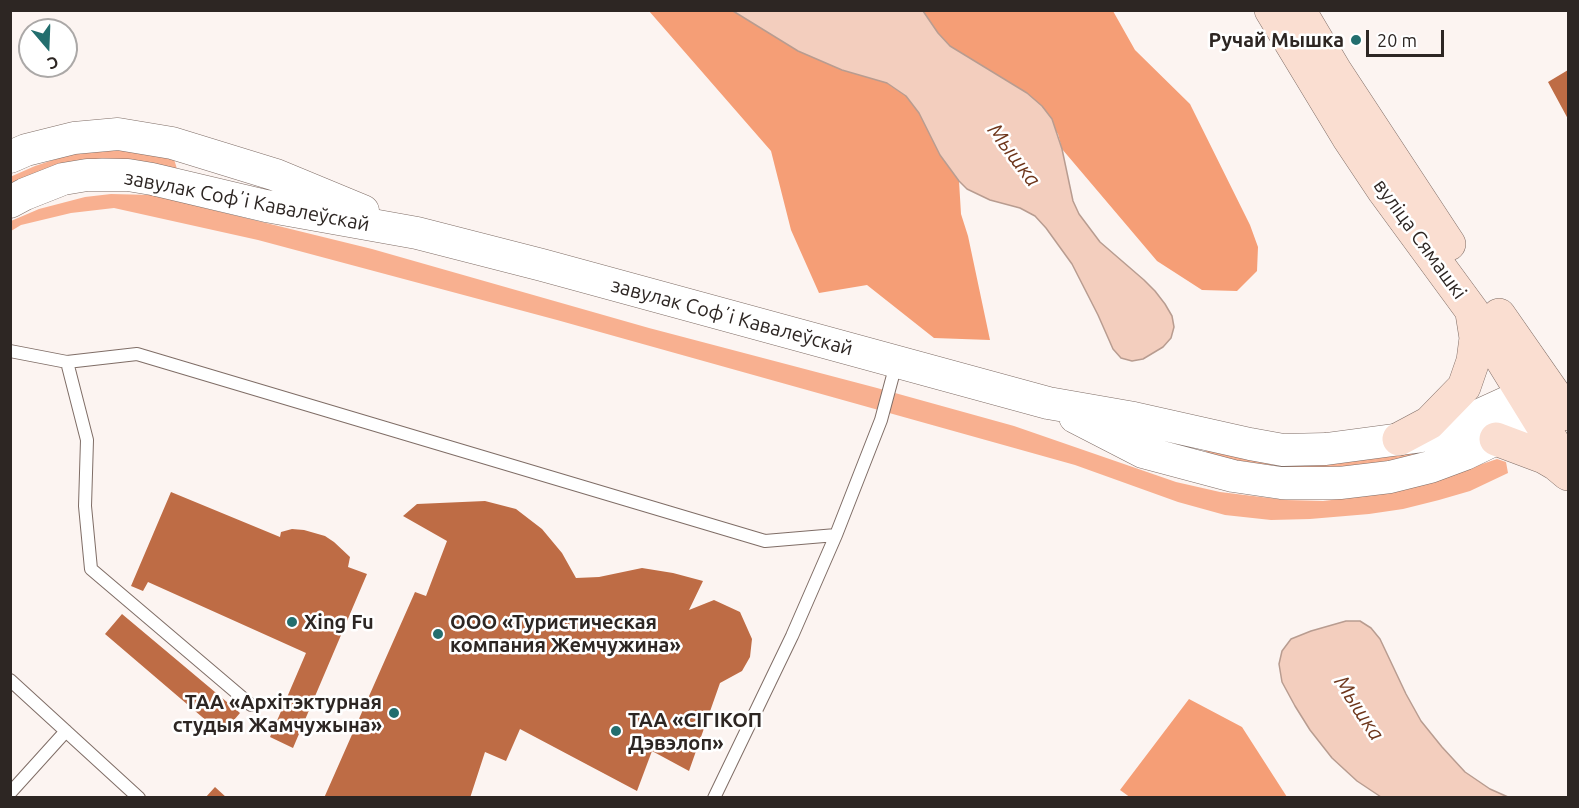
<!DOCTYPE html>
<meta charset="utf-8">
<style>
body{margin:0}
#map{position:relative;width:1579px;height:808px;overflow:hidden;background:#fcf4f1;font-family:Ubuntu,sans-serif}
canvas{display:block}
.frame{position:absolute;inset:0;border:12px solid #2d2623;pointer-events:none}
.north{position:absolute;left:18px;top:18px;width:60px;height:60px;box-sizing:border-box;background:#fff;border:2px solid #aba8a7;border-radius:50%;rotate:161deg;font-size:16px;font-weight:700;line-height:24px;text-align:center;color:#2d2623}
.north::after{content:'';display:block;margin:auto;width:21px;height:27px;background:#236e6e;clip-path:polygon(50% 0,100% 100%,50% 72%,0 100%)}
.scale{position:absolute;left:1366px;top:30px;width:78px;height:27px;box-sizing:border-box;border:3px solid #2d2623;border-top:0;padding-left:8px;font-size:18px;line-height:21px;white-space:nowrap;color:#2d2623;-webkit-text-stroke:4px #fff;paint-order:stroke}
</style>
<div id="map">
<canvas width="1579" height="808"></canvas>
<div class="frame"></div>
<div class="north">С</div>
<div class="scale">20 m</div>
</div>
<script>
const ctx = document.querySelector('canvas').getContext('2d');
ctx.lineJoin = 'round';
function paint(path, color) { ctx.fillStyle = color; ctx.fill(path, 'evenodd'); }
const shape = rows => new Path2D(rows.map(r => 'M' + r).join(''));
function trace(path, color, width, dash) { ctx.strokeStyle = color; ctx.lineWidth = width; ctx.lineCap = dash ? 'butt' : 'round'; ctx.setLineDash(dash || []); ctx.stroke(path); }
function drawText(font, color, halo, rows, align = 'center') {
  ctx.font = font + ' Ubuntu,sans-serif'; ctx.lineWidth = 5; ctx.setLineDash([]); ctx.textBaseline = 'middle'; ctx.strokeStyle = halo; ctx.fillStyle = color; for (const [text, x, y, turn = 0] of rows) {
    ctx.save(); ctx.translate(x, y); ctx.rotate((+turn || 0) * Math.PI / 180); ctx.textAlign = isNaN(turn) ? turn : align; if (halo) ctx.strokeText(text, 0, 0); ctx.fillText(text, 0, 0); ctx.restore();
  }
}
const green = shape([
 [120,150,174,159,177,169,123,159,102,158,83,161,11,184,10,177,35,166,71,154],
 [111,194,152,195,372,249,649,328,877,388,1014,426,1176,482,1220,492,1286,500,1323,501,1366,496,1408,489,1497,459,1506,462,1508,473,1470,491,1439,500,1403,509,1369,514,1310,519,1271,520,1225,515,1178,502,1075,465,557,320,258,240,114,208,71,213,21,225,11,231,11,221,39,209,85,197],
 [1477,436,1377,467,1349,466,1298,468,1275,466,1207,456,1205,452,1209,449]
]);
const forest = shape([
 [649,11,733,11,798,51,842,70,887,83,906,96,919,113,940,155,959,181,961,214,968,236,990,340,934,338,867,285,819,293,791,230,771,151],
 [923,11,1113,11,1135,50,1190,104,1250,225,1258,247,1257,271,1237,291,1202,290,1157,261,1062,149,1058,134,1027,93,950,46,938,33],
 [1189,699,1242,727,1287,797,1131,798,1120,790]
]);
const water = shape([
 [733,11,923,11,938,33,950,46,1027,93,1042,106,1052,119,1062,149,1073,201,1079,214,1100,242,1144,280,1155,291,1165,304,1172,316,1174,327,1171,338,1163,347,1143,359,1132,361,1121,358,1113,349,1098,315,1072,264,1046,228,1035,216,1020,208,990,200,967,189,959,181,940,155,919,113,906,96,887,83,842,70,798,51,733,11],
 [1346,621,1360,621,1371,628,1380,639,1406,694,1421,721,1442,747,1465,772,1490,789,1508,797,1381,797,1357,781,1332,758,1310,730,1295,706,1282,682,1279,664,1282,651,1291,639,1311,631,1346,621]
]);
const building = shape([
 [1568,70,1568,119,1548,82],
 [171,492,280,537,281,532,292,529,304,530,325,536,334,542,350,557,348,567,367,574,293,748,270,737,306,653,148,582,143,591,131,586],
 [485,501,516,509,542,529,562,553,576,578,599,577,642,568,673,573,703,581,689,610,714,600,740,612,752,639,750,657,742,671,720,683,689,771,652,751,637,791,520,729,506,761,485,752,470,798,324,798,415,592,426,596,447,541,403,516,417,504],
 [122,614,240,713,222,734,105,634],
 [215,787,227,798,205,798]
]);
const service = shape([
 [10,351,67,362,137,354,765,541,836,535,881,420,896,364],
 [67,362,87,440,85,506,91,569,251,705],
 [10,680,139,798],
 [10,793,66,731],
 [714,798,792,636,836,535]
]);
const tertiary = shape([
 [10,157,26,150,74,138,118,134,172,143,276,175,363,211],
 [10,202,25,194,63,179,87,175,128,175,152,179,266,206,417,233,542,265,1048,403,1134,418,1250,444,1283,450,1326,449,1416,437,1433,434,1453,427,1510,401,1526,400,1551,401],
 [1075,417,1143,452,1233,476,1281,483,1340,483,1390,477,1430,467,1465,454,1496,439,1559,402]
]);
const secondary = shape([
 [1271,10,1348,137,1384,191,1472,311,1568,467],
 [1299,10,1334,69,1449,244],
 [1499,315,1568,414],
 [1399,439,1429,423,1464,387,1473,361,1476,338,1472,313],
 [1496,439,1544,457,1556,464,1568,474]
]);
const markers = [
 [1356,40,6,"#236e6e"],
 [292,622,6,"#236e6e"],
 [438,634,6,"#236e6e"],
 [394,713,6,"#236e6e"],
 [616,731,6,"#236e6e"]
];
const poiNames = [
 ["Ручай Мышка",1344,40,"right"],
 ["Xing Fu",304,622],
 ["ООО «Туристическая",450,622],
 ["компания Жемчужина»",450,645],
 ["ТАА «Архітэктурная",382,702,"right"],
 ["студыя Жамчужына»",382,725,"right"],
 ["ТАА «СІГІКОП",628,720],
 ["Дэвэлоп»",628,743]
];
const streetNames = [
 ["завулак Софʼі Кавалеўскай",247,201,11],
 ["вуліца Сямашкі",1420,239,54],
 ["завулак Софʼі Кавалеўскай",732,317,15]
];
const waterNames = [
 ["Мышка",1014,155,53],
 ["Мышка",1359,708,57]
];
paint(green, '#f8b090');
paint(forest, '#f59e76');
paint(water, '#f3cebe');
trace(water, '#b89c90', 1.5);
paint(building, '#be6c45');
trace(service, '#7f6d66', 14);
trace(tertiary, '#7f6d66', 33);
trace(secondary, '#7f6d66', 34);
trace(service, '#fff', 12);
trace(tertiary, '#fff', 32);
trace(secondary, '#faded1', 33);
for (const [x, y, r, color] of markers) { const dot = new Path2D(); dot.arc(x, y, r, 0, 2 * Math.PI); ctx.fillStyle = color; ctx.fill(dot); trace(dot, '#fff', 2); }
drawText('bold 20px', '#2d2623', '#fff', poiNames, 'left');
drawText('20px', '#2d2623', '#fff', streetNames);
drawText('italic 21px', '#6e361b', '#fff', waterNames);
</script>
